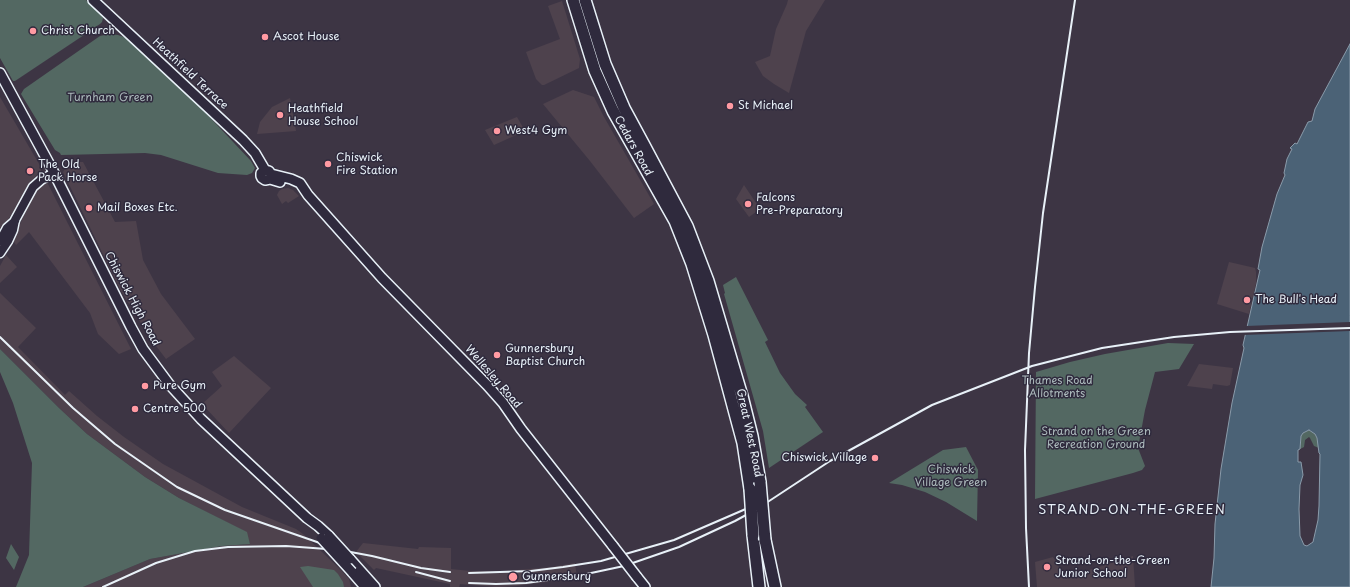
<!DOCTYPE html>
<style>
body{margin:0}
canvas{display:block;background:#3d3544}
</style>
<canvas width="1350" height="587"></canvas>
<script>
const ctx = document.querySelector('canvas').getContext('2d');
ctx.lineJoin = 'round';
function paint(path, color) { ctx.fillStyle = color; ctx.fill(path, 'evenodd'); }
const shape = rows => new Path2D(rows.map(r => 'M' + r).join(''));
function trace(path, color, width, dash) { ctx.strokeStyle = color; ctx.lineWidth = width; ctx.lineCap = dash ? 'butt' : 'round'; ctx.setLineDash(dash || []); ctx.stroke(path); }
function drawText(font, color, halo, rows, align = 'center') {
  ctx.font = font + ' "Playpen Sans",sans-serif'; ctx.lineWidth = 3; ctx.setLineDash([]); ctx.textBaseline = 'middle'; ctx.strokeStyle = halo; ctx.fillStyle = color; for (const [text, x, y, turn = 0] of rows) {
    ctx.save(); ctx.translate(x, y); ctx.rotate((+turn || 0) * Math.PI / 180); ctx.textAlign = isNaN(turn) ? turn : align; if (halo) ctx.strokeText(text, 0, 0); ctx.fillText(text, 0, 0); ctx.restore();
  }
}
const built = shape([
 [788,0,825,0,806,31,789,93,774,84,763,76,755,62,770,56,776,29,787,4],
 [562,1,580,59,579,68,544,85,542,85,536,79,526,52,560,39,548,6],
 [573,90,594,97,604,117,654,204,634,218,590,161,543,104],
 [0,97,42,169,34,178,0,233],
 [290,98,296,131,257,134,260,122,272,107],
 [517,117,525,131,494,145,485,130],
 [72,162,83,162,115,222,136,221,143,260,161,294,195,339,166,359,150,338,120,289,63,172,66,167],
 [47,182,131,349,119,354,98,334,90,313,29,232,16,245,13,240,33,195,38,187],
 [744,185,760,209,749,217,736,199],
 [288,188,293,190,299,196,288,203,286,201,282,204,277,195,279,191,282,189],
 [6,255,17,267,0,283,0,266],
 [1229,262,1255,268,1256,272,1256,283,1249,314,1217,304],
 [0,293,36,328,18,347,65,395,69,391,97,416,124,437,163,464,242,507,296,529,303,534,342,571,349,579,351,587,83,587,150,559,222,546,250,544,246,532,179,498,145,477,87,434,59,408,0,349],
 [234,356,271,388,229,433,202,404,222,386,212,372],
 [1199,364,1233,368,1230,385,1227,386,1213,384,1212,389,1187,386],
 [363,543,418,549,419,547,451,548,451,569,470,571,506,571,552,567,575,563,577,578,516,586,497,587,460,584,459,587,450,587,450,584,376,568,374,570,356,552],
 [1133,556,1135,587,1037,587,1035,562,1053,557,1062,572,1077,574]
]);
const green = shape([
 [0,0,86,0,98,11,103,18,102,22,100,24,86,33,85,32,83,33,84,35,15,81,13,81,0,58],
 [109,34,118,35,127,38,185,91,251,161,255,168,252,173,247,175,218,173,161,155,145,153,61,155,60,153,55,150,21,94,24,89,100,36],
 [736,277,768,340,765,342,780,373,795,394,807,405,805,407,823,432,769,468,763,431,724,294,725,293,723,285],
 [1168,343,1194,344,1179,369,1155,372,1145,410,1138,448,1145,466,1142,470,1133,473,1035,499,1036,372,1070,362,1105,354],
 [0,349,59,408,87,434,145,477,179,498,247,532,250,544,222,546,150,559,83,587,16,587,29,555,32,463,13,403,0,372],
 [1309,430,1315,434,1317,438,1319,448,1314,446,1310,438,1309,437,1305,440,1304,447,1300,449,1301,436,1303,433],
 [966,447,978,470,977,521,946,502,925,492,902,485,889,483,943,450],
 [11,544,19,557,14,570,6,558],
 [308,566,334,570,338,574,343,582,344,587,313,587,300,567]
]);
const water = shape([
 [1350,44,1350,587,1211,587,1214,558,1215,524,1221,469,1232,403,1244,348,1243,345,1260,270,1258,269,1262,247,1277,194,1285,175,1284,173,1287,159,1292,149,1290,148,1295,143,1297,144,1308,122,1312,121,1315,109,1350,44],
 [1309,430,1315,434,1317,438,1319,453,1320,454,1319,506,1318,520,1313,542,1307,546,1304,545,1300,536,1299,509,1300,485,1303,475,1301,462,1298,462,1298,450,1300,449,1301,436,1303,433,1309,430]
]);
const pier = shape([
 [1350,322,1350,331,1243,335,1246,326]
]);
const secondary = shape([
 [0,241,7,228,15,221],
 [0,253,8,241,13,230,15,220,33,187,41,180,54,173]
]);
const primary = shape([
 [93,0,243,140,255,153,265,170,269,171,271,174],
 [0,73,51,167,131,327,143,349,169,384,201,419,307,518,318,526,329,536],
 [265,170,261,173,261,176,262,178,265,180,270,179,280,182],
 [271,174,291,179,300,183,308,195,382,278,487,385,503,403,521,429,613,546],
 [350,559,375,587],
 [352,572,365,587],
 [637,577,645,587]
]);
const highway = shape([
 [573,0,595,71,613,111,675,221,692,264,714,335,743,443,750,489],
 [585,0,605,64,624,108,644,145,687,226,708,281,742,396,752,436,760,482],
 [753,535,759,587],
 [765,540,775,587]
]);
const rail = shape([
 [0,337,73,408,115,444,177,487,225,510,340,550],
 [416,572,450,581],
 [469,573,531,571,563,567,601,561,674,540,748,508],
 [469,583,496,584,526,583,577,576,624,566,679,547,735,521,757,509,830,461,932,405,1032,366,1102,348,1174,337,1230,332,1350,328],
 [103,587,156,563,195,551,228,547,286,546,340,550,372,556,421,568,450,572],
 [1029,587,1026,528,1025,450,1029,353,1035,287,1043,213,1075,0]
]);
const primaryBridge = shape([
 [329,536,350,559],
 [321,538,352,572],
 [613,546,637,577]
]);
const highwayBridge = shape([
 [760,482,765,540],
 [750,489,753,535]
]);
const markers = [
 [33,31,4,"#ff9aa2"],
 [265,37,4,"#ff9aa2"],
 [730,106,4,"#ff9aa2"],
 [280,115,4,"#ff9aa2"],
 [497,131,4,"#ff9aa2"],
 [328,164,4,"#ff9aa2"],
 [30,171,4,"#ff9aa2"],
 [748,204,4,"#ff9aa2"],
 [89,208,4,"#ff9aa2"],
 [1247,300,4,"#ff9aa2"],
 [497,355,4,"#ff9aa2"],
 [145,386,4,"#ff9aa2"],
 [135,409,4,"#ff9aa2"],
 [875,458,4,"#ff9aa2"],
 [1047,567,4,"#ff9aa2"],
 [513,577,5,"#ff9aa2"]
];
const poiNames = [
 ["Christ Church",41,31],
 ["Ascot House",273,37],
 ["St Michael",738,106],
 ["Heathfield",288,109],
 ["House School",288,122],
 ["West4 Gym",505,131],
 ["Chiswick",336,158],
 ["Fire Station",336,171],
 ["The Old",38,165],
 ["Pack Horse",38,178],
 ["Falcons",756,198],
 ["Pre-Preparatory",756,211],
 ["Mail Boxes Etc.",97,208],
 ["The Bull's Head",1255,300],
 ["Gunnersbury",505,349],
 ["Baptist Church",505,362],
 ["Pure Gym",153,386],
 ["Centre 500",143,409],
 ["Chiswick Village",867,458,"right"],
 ["Strand-on-the-Green",1055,561],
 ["Junior School",1055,574],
 ["Gunnersbury",522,577]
];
const streetNames = [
 ["Heathfield Terrace",190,74,43],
 ["Cedars Road",633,146,61],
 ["Chiswick High Road",132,299,62],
 ["Wellesley Road",493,377,49],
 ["Great West Road",749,433,78]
];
const parkNames = [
 ["Turnham Green",110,98],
 ["Thames Road",1057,381],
 ["Allotments",1057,394],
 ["Strand on the Green",1096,432],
 ["Recreation Ground",1096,445],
 ["Chiswick",951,470],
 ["Village Green",951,483]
];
const quarterNames = [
 ["STRAND-ON-THE-GREEN",1132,510]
];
paint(built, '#4e424d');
paint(green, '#536862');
paint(water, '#4b6276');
trace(water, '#8a9baa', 1);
paint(pier, '#3d3544');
trace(secondary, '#e8f1f8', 11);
trace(primary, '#e8f1f8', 12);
trace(highway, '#e8f1f8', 14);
trace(secondary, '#2f2a3d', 8);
trace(primary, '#2f2a3d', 9);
trace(highway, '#2f2a3d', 11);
trace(rail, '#e8f1f8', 2);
trace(primaryBridge, '#e8f1f8', 12, []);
trace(highwayBridge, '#e8f1f8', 14, []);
trace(primaryBridge, '#2f2a3d', 9);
trace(highwayBridge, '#2f2a3d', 11);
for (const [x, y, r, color] of markers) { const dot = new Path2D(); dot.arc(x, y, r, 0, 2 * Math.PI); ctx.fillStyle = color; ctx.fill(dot); trace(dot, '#2f2a3d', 1.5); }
drawText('11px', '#e8f1f8', '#2f2a3d', poiNames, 'left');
drawText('11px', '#e8f1f8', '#2f2a3d', streetNames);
drawText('11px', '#acbabc', '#2f2a3d', parkNames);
ctx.letterSpacing = '1px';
drawText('13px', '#e8f1f8', '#2f2a3d', quarterNames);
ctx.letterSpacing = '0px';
</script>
